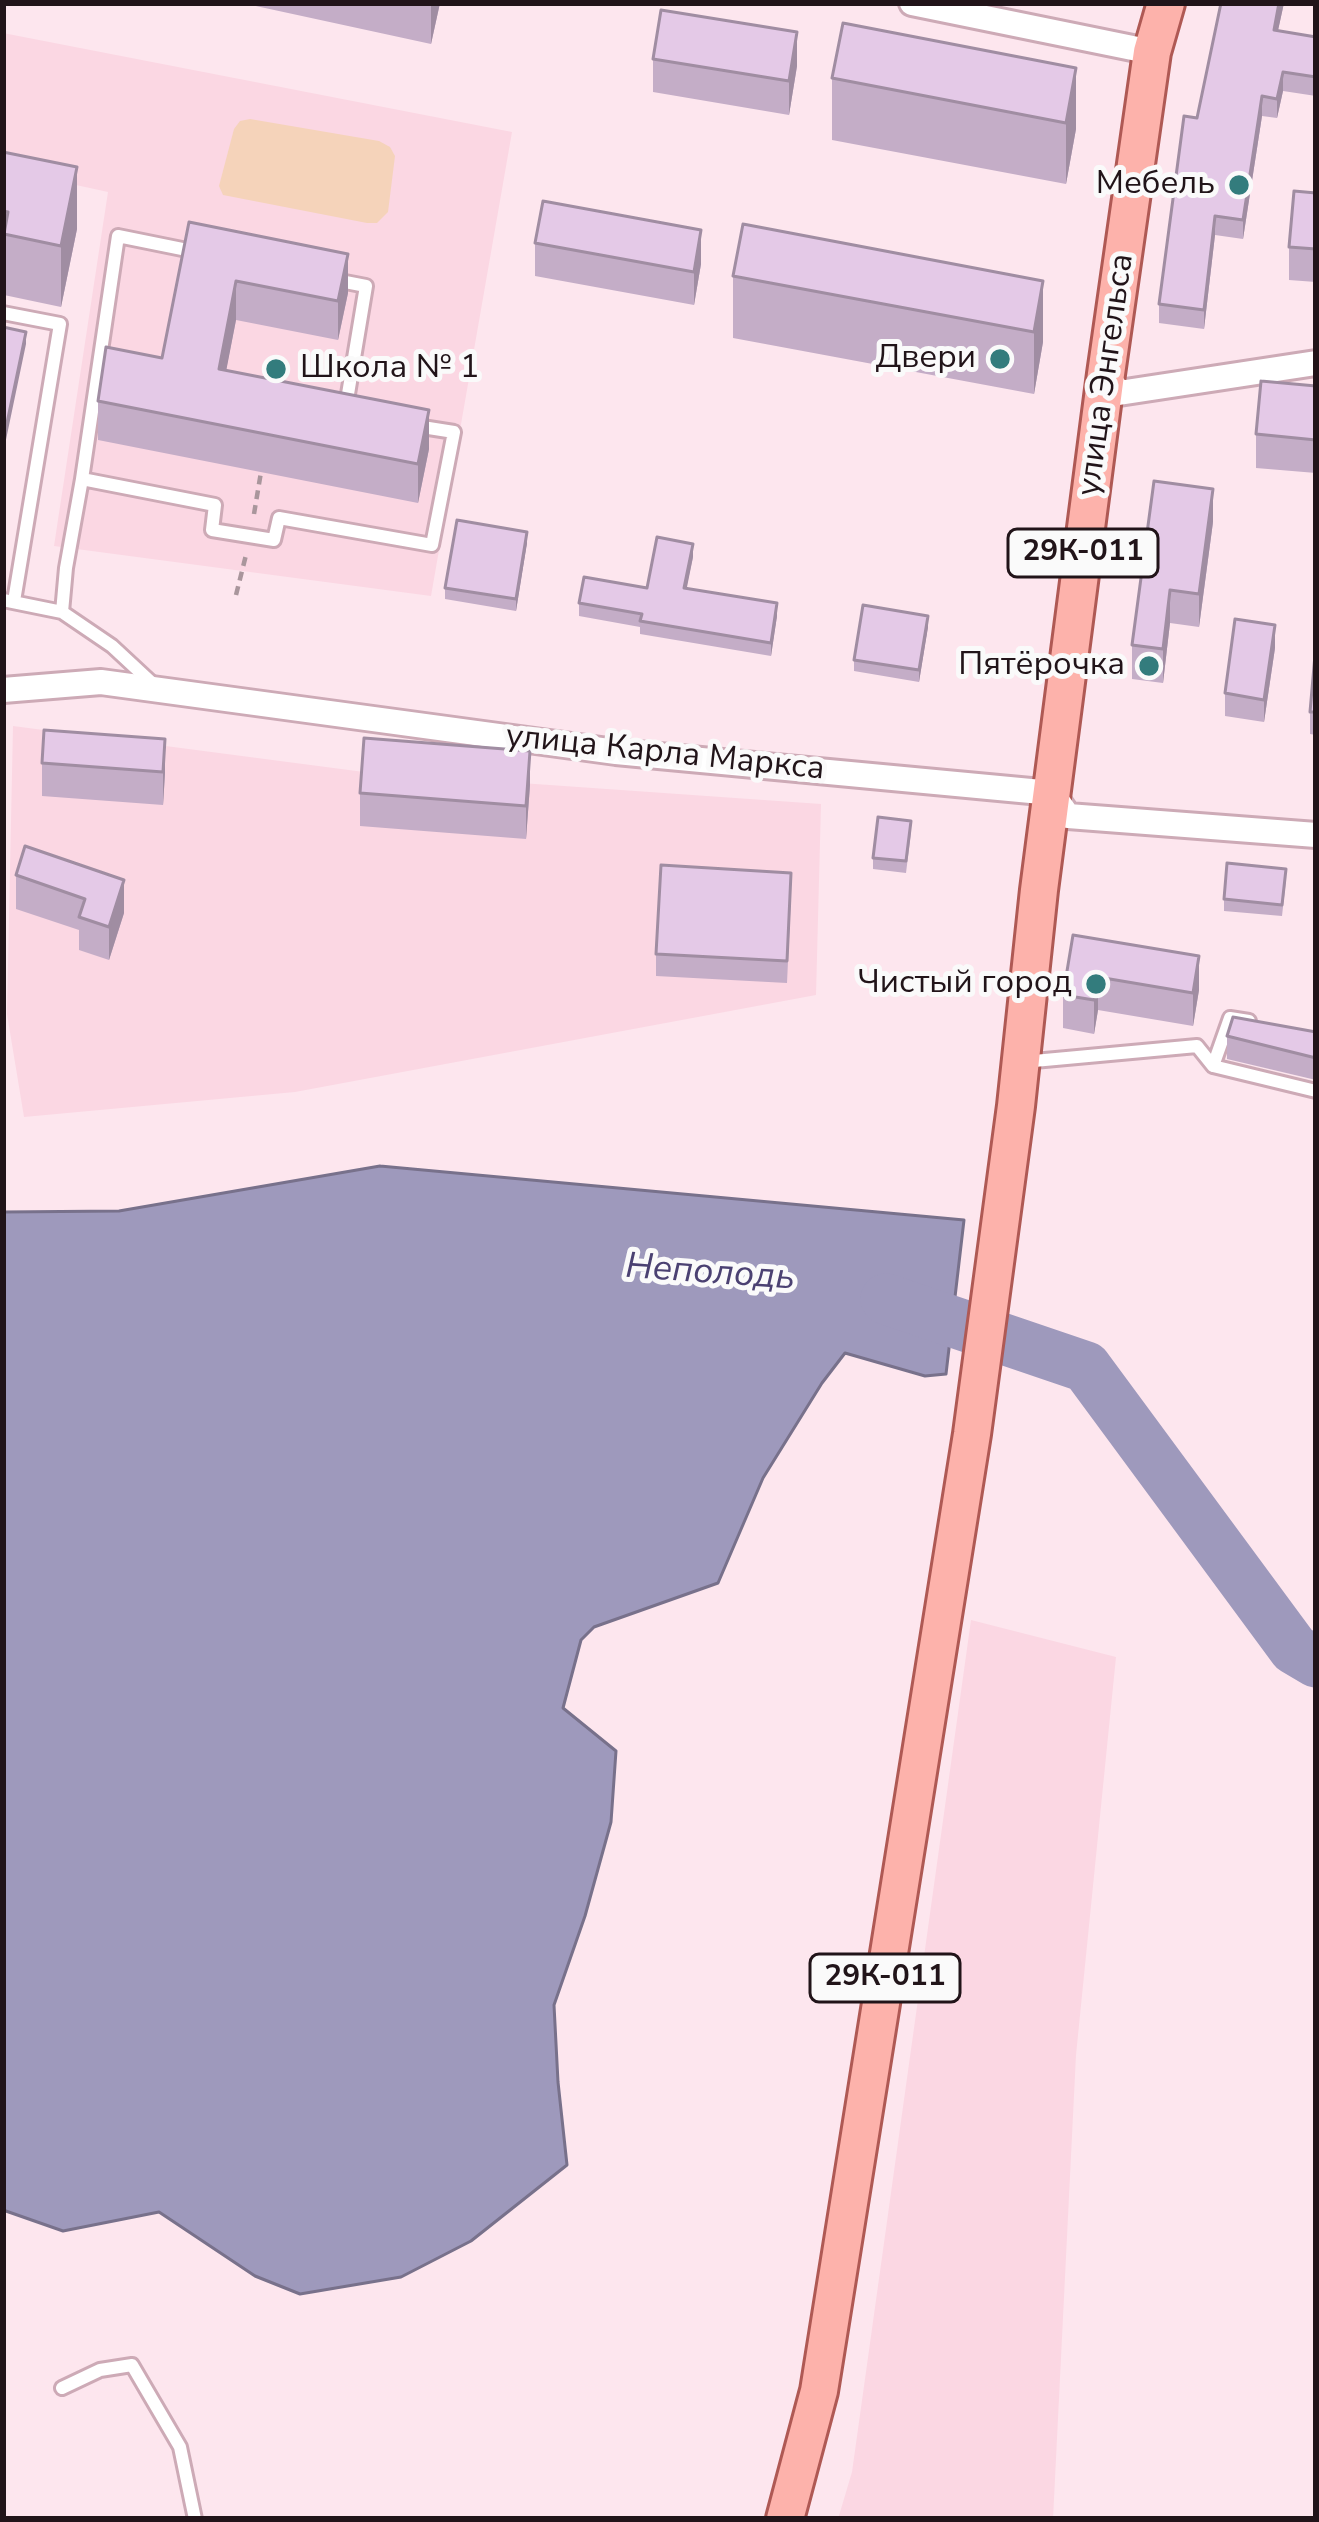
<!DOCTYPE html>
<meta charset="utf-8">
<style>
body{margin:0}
#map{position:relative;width:1319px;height:2522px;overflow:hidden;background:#fde6ee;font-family:"Nunito Sans",sans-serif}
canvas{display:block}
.frame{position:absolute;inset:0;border:6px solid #211419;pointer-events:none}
</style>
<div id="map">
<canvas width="1319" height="2522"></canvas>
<div class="frame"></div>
</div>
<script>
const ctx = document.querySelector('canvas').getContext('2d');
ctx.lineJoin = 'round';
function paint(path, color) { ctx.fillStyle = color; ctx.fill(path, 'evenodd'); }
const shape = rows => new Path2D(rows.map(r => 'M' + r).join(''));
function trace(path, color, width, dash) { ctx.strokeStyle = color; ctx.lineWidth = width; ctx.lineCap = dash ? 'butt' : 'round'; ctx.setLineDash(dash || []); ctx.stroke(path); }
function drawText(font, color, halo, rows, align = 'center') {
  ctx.font = font + ' "Nunito Sans",sans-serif'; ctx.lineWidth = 10; ctx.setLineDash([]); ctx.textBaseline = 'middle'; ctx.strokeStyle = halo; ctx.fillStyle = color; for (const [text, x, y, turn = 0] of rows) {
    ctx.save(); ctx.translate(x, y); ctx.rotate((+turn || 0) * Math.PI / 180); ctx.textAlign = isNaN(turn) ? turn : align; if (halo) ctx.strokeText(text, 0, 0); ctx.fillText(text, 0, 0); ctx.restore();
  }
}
const built = shape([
 [3,33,512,132,431,596,54,546,108,192,3,169],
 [13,726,364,772,821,804,816,995,295,1092,24,1117,7,1014],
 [971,1620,1116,1657,1076,2055,1053,2519,838,2519,852,2472]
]);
const green = shape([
 [250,119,379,141,390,147,395,156,388,212,377,223,367,223,223,195,219,186,234,129,240,121]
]);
const water = shape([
 [380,1166,964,1220,946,1374,925,1376,845,1353,822,1383,763,1478,718,1583,594,1627,581,1640,563,1708,616,1751,611,1822,585,1916,554,2005,558,2082,567,2165,471,2241,401,2277,300,2294,255,2276,159,2212,63,2231,3,2210,3,1212,119,1211,380,1166]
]);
const river = shape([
 [886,1299,1086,1367,1294,1649,1316,1662]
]);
const path = shape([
 [254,514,261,472],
 [236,595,246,555]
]);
const lane = shape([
 [335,280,366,286,346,406],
 [3,313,60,324,14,601],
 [82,479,215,505,212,530,274,540,279,518,432,545,454,432,416,426],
 [3,600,62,612,112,646,154,685],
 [62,612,66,568,82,479,118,236,197,252],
 [1031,1053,1034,1061,1197,1046,1213,1066,1316,1091],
 [1213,1066,1230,1018,1249,1021],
 [62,2388,100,2370,132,2365,180,2447,195,2519]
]);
const street = shape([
 [912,3,1152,52],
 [1106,374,1119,393,1316,363],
 [3,690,101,682,616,752,1052,793,1068,816,1316,835]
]);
const primary = shape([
 [785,2519,819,2391,972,1434,1016,1106,1039,890,1106,374,1152,52,1166,3]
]);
const wall = shape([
 [242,3,440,3,431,44],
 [1221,3,1284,3,1278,30,1316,37,1316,96,1283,91,1277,118,1262,116,1243,239,1215,235,1204,329,1159,323,1159,304],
 [653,59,797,66,789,115,653,92],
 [1076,68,1076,129,1066,184,832,140,832,78],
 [3,152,77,229,61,307,4,295],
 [1316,193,1316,282,1289,280,1289,247],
 [189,222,348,293,338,340,236,320,226,370,429,449,418,503,98,440,98,401,162,358],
 [535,243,701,264,694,305,535,276],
 [733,276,1043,281,1043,342,1034,394,733,338],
 [1316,386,1316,473,1256,468,1256,434],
 [1213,522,1199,627,1170,623,1163,683,1132,679,1132,645],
 [527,543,516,611,445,599,445,588],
 [693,557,686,589,777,616,771,656,640,634,640,627,579,616,579,603,647,588],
 [928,627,919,682,854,671,854,660],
 [1275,648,1264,722,1225,716,1225,693],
 [1316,655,1316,735,1310,734,1310,712],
 [42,763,165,773,163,805,42,796],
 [530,785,526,839,360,826,360,793],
 [911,832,906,873,873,869,873,858],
 [16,875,124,913,109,960,79,950,79,930,16,909],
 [1286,880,1282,916,1224,911,1224,899],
 [791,896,787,983,656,976,656,954],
 [1073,935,1199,990,1193,1026,1098,1010,1094,1034,1063,1028,1063,995],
 [1316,1032,1316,1080,1227,1059,1227,1036]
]);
const shadedWall = shape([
 [431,3,440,3,431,44],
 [1279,3,1284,3,1274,49,1274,30],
 [797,32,797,66,789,115,789,81],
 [1076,68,1076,129,1066,184,1066,123],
 [1283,72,1283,91,1277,118,1277,99],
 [1262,96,1262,116,1243,239,1243,220],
 [77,167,77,229,61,307,61,246],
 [1215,216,1215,235,1204,329,1204,310],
 [701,230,701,264,694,305,694,272],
 [348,254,348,293,338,340,338,301],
 [236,281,236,320,219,408,219,369],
 [1043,281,1043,342,1034,394,1034,332],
 [26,332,26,344,3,454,3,442],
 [429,410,429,449,418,503,418,464],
 [1213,489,1213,522,1199,627,1199,594],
 [527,532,527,543,516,611,516,599],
 [693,544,693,557,684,602,684,588],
 [1170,590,1170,623,1163,683,1163,649],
 [777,603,777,616,771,656,771,643],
 [928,616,928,627,919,682,919,670],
 [1275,625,1275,648,1264,722,1264,700],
 [165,739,165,773,163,805,163,772],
 [530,751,530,785,526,839,526,806],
 [124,880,124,913,109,960,109,927],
 [1199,956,1199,990,1193,1026,1193,993],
 [1098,977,1098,1010,1094,1034,1094,1000]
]);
const building = shape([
 [1221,3,1279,3,1274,30,1316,37,1316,77,1283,72,1277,99,1262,96,1243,220,1215,216,1204,310,1159,304,1184,116,1197,118,1221,3],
 [661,10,797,32,789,81,653,59,661,10],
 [843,23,1076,68,1066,123,832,78,843,23],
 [3,152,77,167,61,246,4,234,8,212,3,211,3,152],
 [1294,191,1316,193,1316,249,1289,247,1294,191],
 [543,201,701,230,694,272,535,243,543,201],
 [189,222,348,254,338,301,236,281,219,369,429,410,418,464,98,401,106,347,162,358,189,222],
 [743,224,1043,281,1034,332,733,276,743,224],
 [3,327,26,332,3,442,3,327],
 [1261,381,1316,386,1316,440,1256,434,1261,381],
 [1154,481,1213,489,1199,594,1170,590,1163,649,1132,645,1154,481],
 [457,520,527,532,516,599,445,588,457,520],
 [657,537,693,544,684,588,777,603,771,643,640,621,642,614,579,603,584,577,647,588,657,537],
 [863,605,928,616,919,670,854,660,863,605],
 [1235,619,1275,625,1264,700,1225,693,1235,619],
 [1315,655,1316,655,1316,712,1310,712,1315,655],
 [44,730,165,739,163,772,42,763,44,730],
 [364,738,530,751,526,806,360,793,364,738],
 [878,817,911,821,906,861,873,858,878,817],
 [25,846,124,880,109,927,79,917,85,899,16,875,25,846],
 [1227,863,1286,869,1282,905,1224,899,1227,863],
 [661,865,791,873,787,961,656,954,661,865],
 [1073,935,1199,956,1193,993,1098,977,1094,1000,1063,995,1073,935],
 [1233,1017,1316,1032,1316,1058,1227,1036,1233,1017]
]);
const markers = [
 [1239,185,12,"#337c7d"],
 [1000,359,12,"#337c7d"],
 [276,369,12,"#337c7d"],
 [1149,666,12,"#337c7d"],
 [1096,984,12,"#337c7d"]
];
const shields = [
 [1083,553,150],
 [885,1978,150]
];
const shieldNames = [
 ["29К-011",1083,553],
 ["29К-011",885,1978]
];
const poiNames = [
 ["Мебель",1215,185],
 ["Двери",976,359],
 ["Школа № 1",300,369,"left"],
 ["Пятёрочка",1125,666],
 ["Чистый город",1072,984]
];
const streetNames = [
 ["улица Энгельса",1107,375,-82],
 ["улица Карла Маркса",665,754,6]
];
const waterNames = [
 ["Неполодь",710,1274,4]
];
paint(built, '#fbd7e3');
paint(green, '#f5d3ba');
paint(water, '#9e99bc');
trace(water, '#78718b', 3);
trace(river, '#9e99bc', 51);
trace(lane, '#cdaab6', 18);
trace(street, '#cdaab6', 30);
trace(primary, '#af5954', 42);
trace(path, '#a9969c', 4.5, [9, 6]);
trace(lane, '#fff', 12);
trace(street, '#fff', 24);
trace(primary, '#fdb2ab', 36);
paint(wall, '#c4adc7');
paint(shadedWall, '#a08da2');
paint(building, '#e4c9e7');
trace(building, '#a08da2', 3);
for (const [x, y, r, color] of markers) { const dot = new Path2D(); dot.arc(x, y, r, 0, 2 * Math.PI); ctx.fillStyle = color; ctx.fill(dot); trace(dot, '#fafafa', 4.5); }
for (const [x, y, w] of shields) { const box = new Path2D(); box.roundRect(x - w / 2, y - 24, w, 48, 9); ctx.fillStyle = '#fafafa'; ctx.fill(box); trace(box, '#211419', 3); }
drawText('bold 30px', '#211419', null, shieldNames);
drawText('33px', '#211419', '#fafafa', poiNames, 'right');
drawText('33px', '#211419', '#fafafa', streetNames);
drawText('italic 36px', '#4b4172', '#fafafa', waterNames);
</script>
